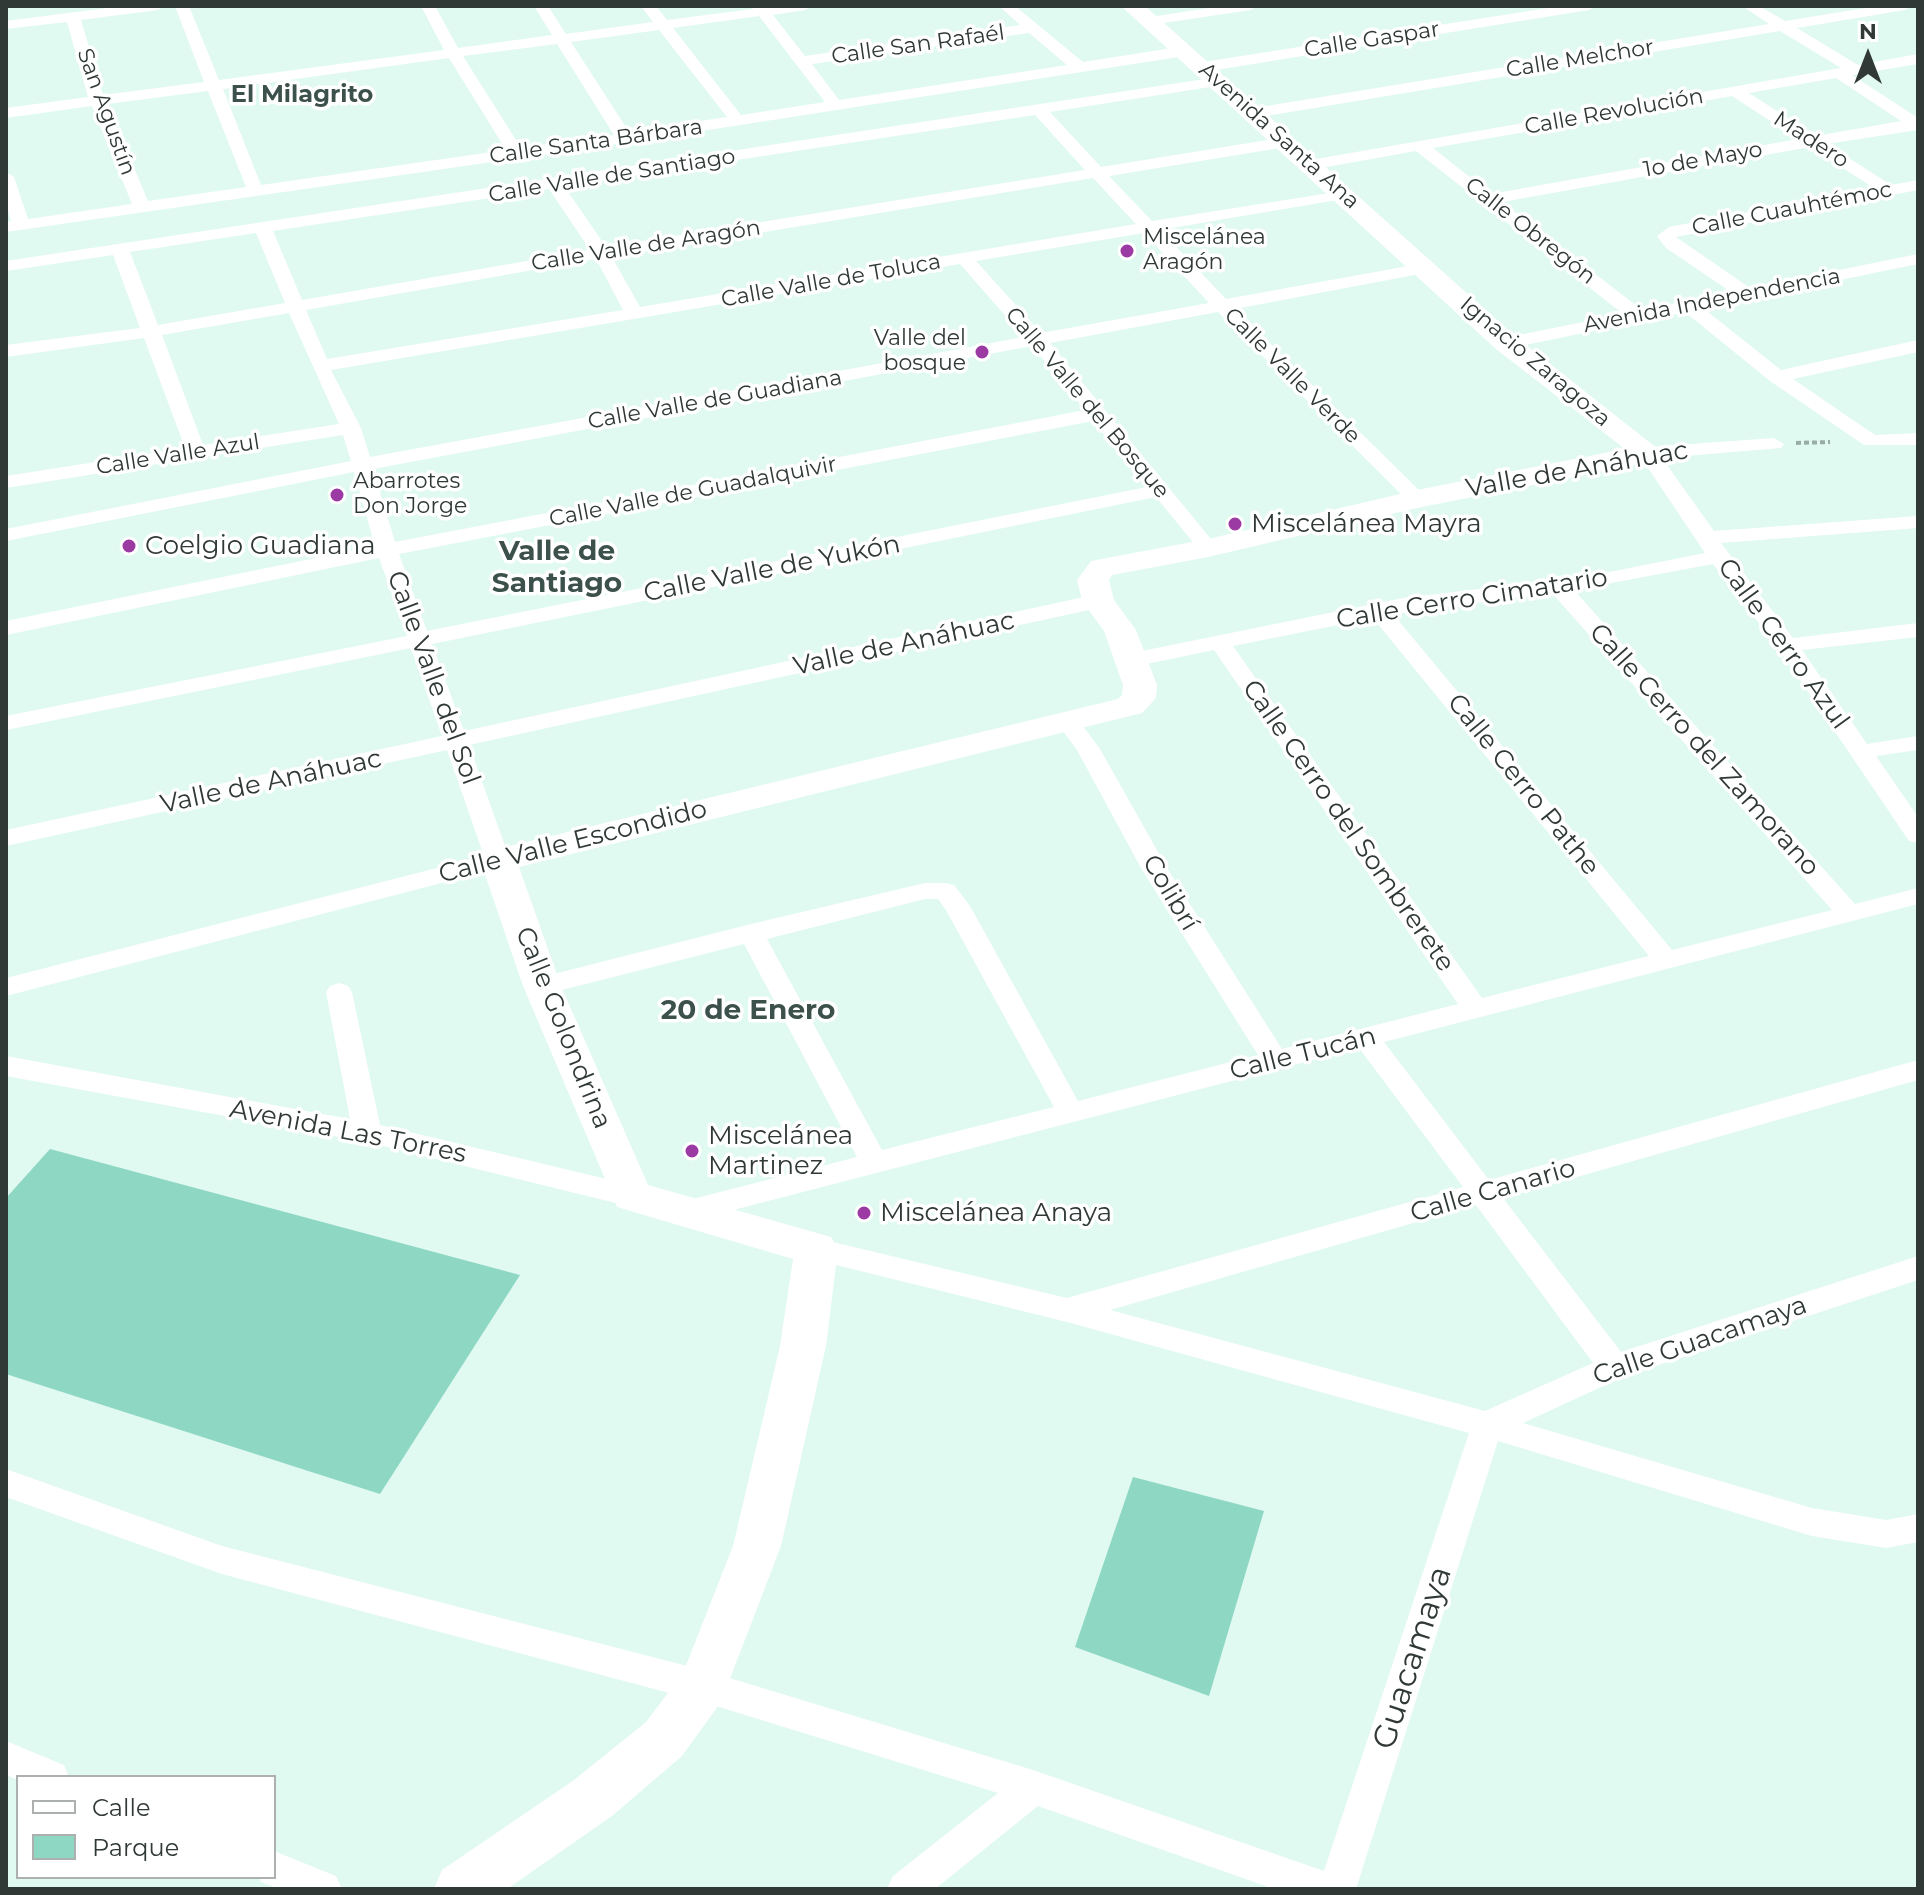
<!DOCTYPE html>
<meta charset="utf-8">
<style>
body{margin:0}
#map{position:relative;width:1924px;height:1895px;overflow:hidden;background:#e0f9f1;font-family:Montserrat,sans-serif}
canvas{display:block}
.frame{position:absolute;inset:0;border:8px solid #303936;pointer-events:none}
.legend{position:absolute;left:16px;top:1775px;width:260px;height:104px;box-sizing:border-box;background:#fff;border:2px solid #acb0af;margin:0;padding:10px 14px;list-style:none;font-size:24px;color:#303936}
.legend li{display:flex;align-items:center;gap:16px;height:40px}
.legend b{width:40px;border:2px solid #acb0af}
.north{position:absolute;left:1828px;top:16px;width:80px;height:80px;-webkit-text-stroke:6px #fff;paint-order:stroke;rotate:0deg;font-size:22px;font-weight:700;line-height:32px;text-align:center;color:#303936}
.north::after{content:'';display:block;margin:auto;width:28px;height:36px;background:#303936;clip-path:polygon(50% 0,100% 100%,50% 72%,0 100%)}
</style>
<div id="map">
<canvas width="1924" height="1895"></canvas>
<div class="frame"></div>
<ul class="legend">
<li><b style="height:10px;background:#fff"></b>Calle</li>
<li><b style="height:22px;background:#8ed7c3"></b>Parque</li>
</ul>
<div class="north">N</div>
</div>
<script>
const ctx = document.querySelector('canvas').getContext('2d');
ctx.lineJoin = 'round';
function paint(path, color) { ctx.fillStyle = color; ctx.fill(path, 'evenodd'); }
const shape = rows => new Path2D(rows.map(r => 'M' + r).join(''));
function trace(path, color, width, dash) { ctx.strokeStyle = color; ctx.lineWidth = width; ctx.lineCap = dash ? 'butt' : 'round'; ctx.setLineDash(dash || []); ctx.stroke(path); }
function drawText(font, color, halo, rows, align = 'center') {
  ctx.font = font + ' Montserrat,sans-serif'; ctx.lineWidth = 7; ctx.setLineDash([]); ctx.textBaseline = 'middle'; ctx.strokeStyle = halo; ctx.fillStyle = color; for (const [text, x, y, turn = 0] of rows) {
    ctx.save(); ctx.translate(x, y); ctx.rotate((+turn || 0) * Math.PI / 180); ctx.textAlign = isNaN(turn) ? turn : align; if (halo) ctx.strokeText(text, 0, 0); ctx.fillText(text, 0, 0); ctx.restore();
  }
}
const green = shape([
 [50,1149,520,1275,380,1494,6,1374,6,1198],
 [1133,1477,1264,1511,1209,1696,1075,1647]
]);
const path = shape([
 [1796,443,1830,442]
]);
const street = shape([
 [123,6,165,6,158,10,81,20,103,95,204,82,175,6,189,6,219,80,444,50,421,6,435,6,458,48,552,35,534,6,548,6,566,34,653,22,641,6,656,6,667,20,753,9,752,6,812,6,805,10,773,15,805,56,1020,25,999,6,1015,6,1083,62,1185,46,1193,51,1185,56,624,143,6,232,6,222,11,221,6,204,6,172,14,177,28,219,132,204,92,106,6,118,6,108,88,97,67,22,6,29,6,21,123,6],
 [759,16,825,102,741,115,673,28,759,16],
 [659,30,727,117,629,132,571,42,659,30],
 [1029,33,1067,65,839,100,812,64,1029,33],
 [557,44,614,135,521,148,463,56,557,44],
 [449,58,506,150,261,185,223,89,449,58],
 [208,91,246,187,148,201,107,104,208,91],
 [1222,6,1258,6,1251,10,1150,25,1143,21,1150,17,1222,6],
 [1561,6,1596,6,1589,10,1203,72,1195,67,1203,62,1561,6],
 [1742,6,1759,6,1785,21,1878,6,1912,6,1905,10,1797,28,1858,65,1918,54,1918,64,1852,75,1918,118,1918,130,1827,144,1891,185,1918,180,1918,190,1676,237,1750,288,1918,254,1918,264,1703,308,1781,370,1918,340,1918,352,1793,379,1875,435,1918,433,1918,445,1864,445,1770,381,1685,312,1506,349,1499,347,1497,343,1499,339,1623,314,1416,151,1310,170,1302,165,1310,160,1841,68,1780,31,1254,118,1246,113,1254,108,1769,24,1742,6],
 [1836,78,1901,121,1816,136,1749,93,1836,78],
 [1732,96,1798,139,1491,194,1433,148,1732,96],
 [1810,147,1874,188,1669,227,1657,236,1666,248,1731,292,1642,310,1502,202,1810,147],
 [1218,77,1223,79,1223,85,1050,112,1101,167,1286,137,1294,142,1286,147,1109,176,1152,221,1349,190,1351,194,1343,199,1160,230,1226,299,1425,263,1431,264,1434,268,1425,273,1235,309,1424,495,1427,499,1424,503,1410,503,1218,312,1050,343,1215,544,1219,548,1215,552,1201,552,1156,497,432,644,464,731,1098,594,1109,601,1098,608,469,745,510,860,507,866,6,996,6,978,484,856,447,750,6,846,6,830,442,736,411,648,6,730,6,716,407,636,379,558,6,635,6,621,375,546,354,472,6,541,6,529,351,461,343,435,6,488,6,476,185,448,144,338,6,357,6,345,140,328,113,255,6,271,6,261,1218,77],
 [1035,115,1085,170,606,247,564,186,1035,115],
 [1093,178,1136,224,640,307,612,257,1093,178],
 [549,189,590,250,302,300,273,231,549,189],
 [256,233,285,303,158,325,130,252,256,233],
 [1144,233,1209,303,1041,333,976,261,1144,233],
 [596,259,623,310,327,359,306,310,596,259],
 [960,264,1024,337,370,457,361,428,331,370,960,264],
 [289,313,339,424,203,445,162,335,289,313],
 [1032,346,1085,410,395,542,373,469,1032,346],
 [1093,421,1147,487,427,631,399,554,1093,421],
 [1774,438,1784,444,1781,448,1662,458,1714,531,1918,516,1918,528,1721,543,1793,638,1918,623,1918,637,1802,650,1867,744,1918,736,1918,750,1876,756,1918,817,1918,843,1909,841,1779,649,1713,564,1574,590,1855,904,1918,888,1918,904,1384,1042,1489,1180,1918,1060,1918,1080,1503,1198,1621,1352,1918,1256,1918,1280,1625,1376,1523,1423,1812,1508,1886,1520,1918,1514,1918,1542,1886,1548,1812,1536,1498,1441,1356,1889,1274,1889,1038,1806,935,1889,887,1889,893,1876,998,1793,703,1702,222,1574,6,1497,6,1469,222,1546,703,1670,1033,1770,1324,1871,1469,1433,1067,1322,816,1260,806,1257,801,1249,806,1241,816,1238,1067,1298,1463,1187,1359,1048,687,1222,677,1219,672,1211,677,1203,857,1157,744,944,542,995,533,992,529,986,533,980,542,977,751,924,925,883,945,883,954,885,970,906,1078,1101,1258,1055,1141,868,1077,750,1057,723,1061,718,1069,716,1077,718,1100,749,1167,868,1282,1049,1458,1004,1214,650,1132,667,1121,660,1132,653,1403,598,1589,576,1705,553,1638,453,1648,447,1774,438],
 [1552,593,1832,910,1672,950,1393,614,1552,593],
 [1373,618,1649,956,1482,998,1233,646,1373,618],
 [925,899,938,899,946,910,1054,1107,882,1150,767,939,925,899],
 [1476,1205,1593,1363,1485,1411,1110,1310,1476,1205],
 [339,983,348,986,352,992,380,1125,632,1185,642,1188,647,1196,642,1204,632,1207,367,1142,6,1076,6,1056,350,1119,326,992,330,986,339,983],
 [6,1741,64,1765,69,1777,18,1777,18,1780,6,1775,6,1741],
 [274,1851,336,1876,342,1889,279,1889,261,1882,259,1877,274,1877,274,1851]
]);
const secondary = shape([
 [1121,6,1145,6,1516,337,1663,453,1658,459,1648,462,1417,508,1208,557,1112,575,1109,580,1114,600,1136,630,1157,685,1156,698,1142,713,519,867,561,986,648,1185,831,1237,838,1249,826,1346,781,1546,721,1702,682,1756,612,1816,507,1889,434,1889,442,1870,574,1780,646,1722,683,1673,733,1546,780,1346,793,1259,617,1207,523,986,480,860,485,852,1118,699,1122,695,1123,685,1104,631,1082,601,1077,580,1091,561,1208,539,1417,490,1625,449,1496,349,1121,6]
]);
const markers = [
 [1127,251,8,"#9a3aa2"],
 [982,352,8,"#9a3aa2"],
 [337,495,8,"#9a3aa2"],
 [1235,524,8,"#9a3aa2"],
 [129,546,8,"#9a3aa2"],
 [692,1151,8,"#9a3aa2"],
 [864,1213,8,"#9a3aa2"]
];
const farStreetnames = [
 ["Calle Gaspar",1372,40,-9],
 ["Calle San Rafaél",918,45,-8],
 ["Calle Melchor",1580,59,-9],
 ["San Agustín",106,112,70],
 ["Calle Revolución",1614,112,-10],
 ["Avenida Santa Ana",1279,136,42],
 ["Madero",1811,140,33],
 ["Calle Santa Bárbara",596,142,-8],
 ["1o de Mayo",1703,160,-10],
 ["Calle Valle de Santiago",612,176,-9],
 ["Calle Cuauhtémoc",1792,209,-11],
 ["Calle Obregón",1530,231,38],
 ["Calle Valle de Aragón",646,246,-9],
 ["Calle Valle de Toluca",831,281,-10],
 ["Avenida Independencia",1712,301,-11],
 ["Ignacio Zaragoza",1535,362,40],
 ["Calle Valle Verde",1292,376,45],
 ["Calle Valle de Guadiana",715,400,-10],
 ["Calle Valle del Bosque",1087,403,50],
 ["Calle Valle Azul",178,455,-9],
 ["Calle Valle de Guadalquivir",693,492,-11]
];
const farPoinames = [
 ["Miscelánea",1143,238],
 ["Aragón",1143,263],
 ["Valle del",966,339,"right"],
 ["bosque",966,364,"right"],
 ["Abarrotes",353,482],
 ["Don Jorge",353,507]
];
const farNeighbourhoodnames = [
 ["El Milagrito",302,95]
];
const streetNames = [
 ["Valle de Anáhuac",1577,470,-10],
 ["Calle Valle de Yukón",772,569,-11],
 ["Calle Cerro Cimatario",1472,599,-9],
 ["Valle de Anáhuac",904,644,-12],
 ["Calle Cerro Azul",1783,644,54],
 ["Calle Valle del Sol",433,678,70],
 ["Calle Cerro del Zamorano",1704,750,48],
 ["Valle de Anáhuac",271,782,-12],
 ["Calle Cerro Pathe",1523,785,51],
 ["Calle Cerro del Sombrerete",1348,826,55],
 ["Calle Valle Escondido",573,842,-14],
 ["Colibrí",1170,893,59],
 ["Calle Golondrina",563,1028,68],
 ["Calle Tucán",1303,1054,-14],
 ["Avenida Las Torres",348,1132,11],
 ["Calle Canario",1493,1191,-16],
 ["Calle Guacamaya",1700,1341,-19]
];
const poiNames = [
 ["Miscelánea Mayra",1251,524],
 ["Coelgio Guadiana",145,546],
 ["Miscelánea",708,1136],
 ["Martinez",708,1166],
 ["Miscelánea Anaya",880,1213]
];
const neighbourhoodNames = [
 ["Valle de",557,552],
 ["Santiago",557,584],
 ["20 de Enero",748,1011]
];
const nearStreetnames = [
 ["Guacamaya",1413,1658,-72]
];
paint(green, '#8ed7c3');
trace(path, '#9aaca6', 4, [5, 3]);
paint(street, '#fff');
paint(secondary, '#fff');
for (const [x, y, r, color] of markers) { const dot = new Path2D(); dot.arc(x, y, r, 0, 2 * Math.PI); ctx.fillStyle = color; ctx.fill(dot); trace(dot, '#fff', 3); }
drawText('22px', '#303936', '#fff', farStreetnames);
drawText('22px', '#303936', '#fff', farPoinames, 'left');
drawText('bold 24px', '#3c514b', '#fff', farNeighbourhoodnames);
drawText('26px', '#303936', '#fff', streetNames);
drawText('26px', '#303936', '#fff', poiNames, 'left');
drawText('bold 28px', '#3c514b', '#fff', neighbourhoodNames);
drawText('32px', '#303936', '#fff', nearStreetnames);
</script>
